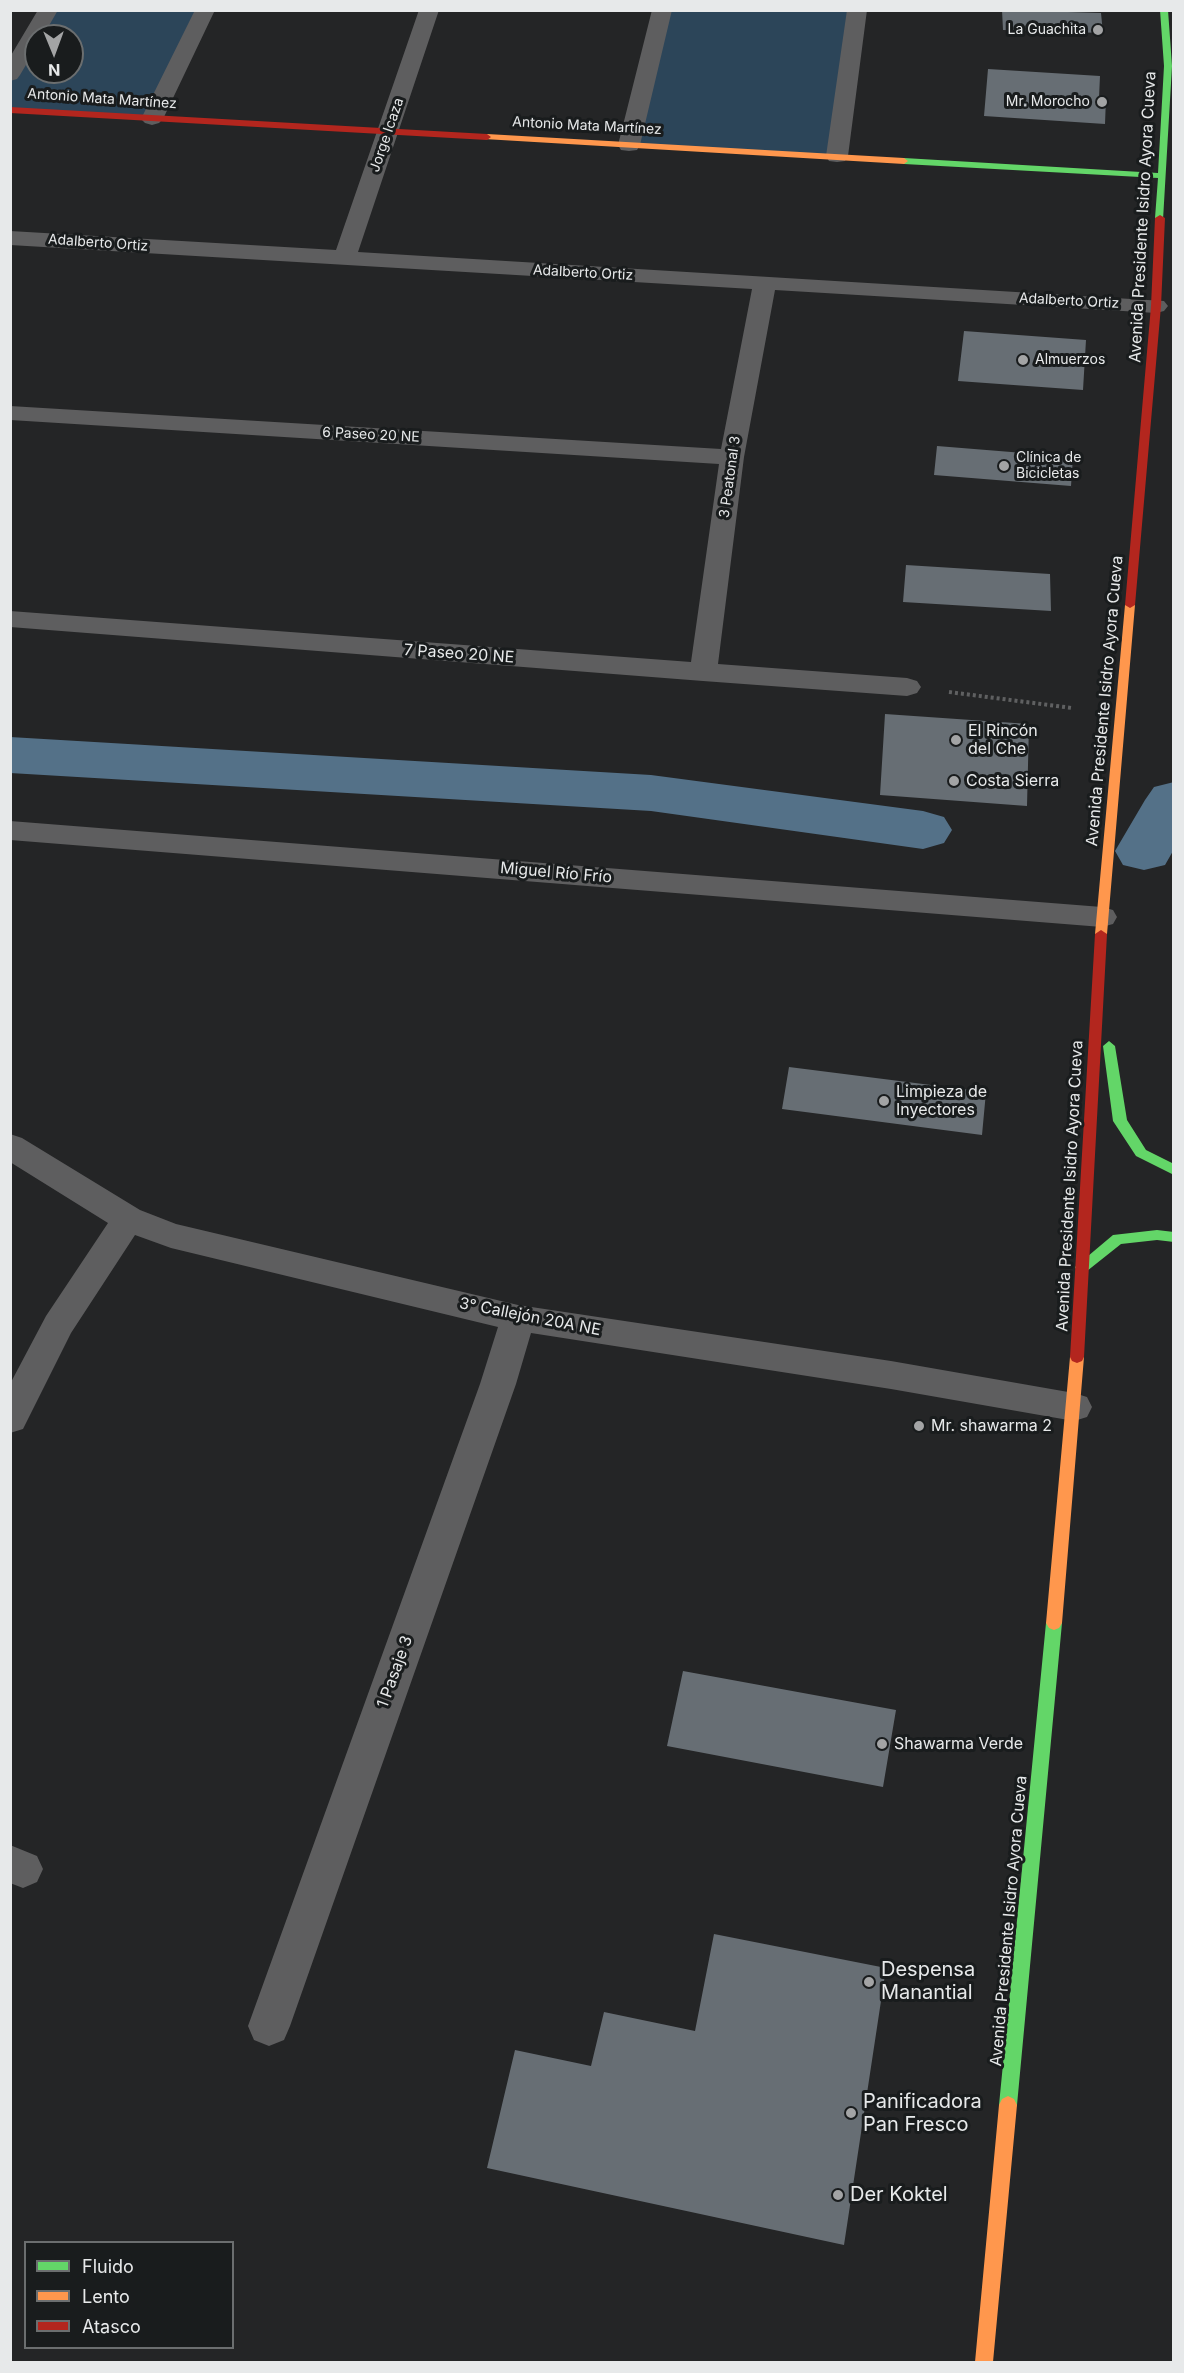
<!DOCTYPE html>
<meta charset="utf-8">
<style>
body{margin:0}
#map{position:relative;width:1184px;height:2373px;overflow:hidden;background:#242526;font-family:Inter,sans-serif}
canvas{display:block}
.frame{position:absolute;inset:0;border:12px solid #e7e9ea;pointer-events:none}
.legend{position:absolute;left:24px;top:2241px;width:210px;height:108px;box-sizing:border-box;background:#191c1d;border:2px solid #6b6e6f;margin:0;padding:8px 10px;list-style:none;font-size:18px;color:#e7e9ea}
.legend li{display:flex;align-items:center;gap:12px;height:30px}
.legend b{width:30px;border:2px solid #6b6e6f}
.north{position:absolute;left:24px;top:24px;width:60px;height:60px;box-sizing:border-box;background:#191c1d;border:2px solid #6b6e6f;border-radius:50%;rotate:179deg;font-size:16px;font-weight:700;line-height:24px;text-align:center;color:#e7e9ea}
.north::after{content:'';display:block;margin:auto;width:21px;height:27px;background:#a3a4a5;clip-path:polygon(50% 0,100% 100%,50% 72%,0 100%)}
</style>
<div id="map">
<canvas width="1184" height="2373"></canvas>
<div class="frame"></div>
<ul class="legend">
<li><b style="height:8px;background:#63d668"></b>Fluido</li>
<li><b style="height:8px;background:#ff974d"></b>Lento</li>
<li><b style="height:8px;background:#b3261e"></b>Atasco</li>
</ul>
<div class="north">N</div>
</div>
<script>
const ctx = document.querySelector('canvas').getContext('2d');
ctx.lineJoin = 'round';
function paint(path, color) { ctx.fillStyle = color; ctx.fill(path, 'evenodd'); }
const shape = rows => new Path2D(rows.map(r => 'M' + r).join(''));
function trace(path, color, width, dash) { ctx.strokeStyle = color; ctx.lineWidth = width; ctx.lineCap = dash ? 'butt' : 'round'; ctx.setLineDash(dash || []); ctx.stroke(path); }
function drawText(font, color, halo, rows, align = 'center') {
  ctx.font = font + ' Inter,sans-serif'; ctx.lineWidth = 6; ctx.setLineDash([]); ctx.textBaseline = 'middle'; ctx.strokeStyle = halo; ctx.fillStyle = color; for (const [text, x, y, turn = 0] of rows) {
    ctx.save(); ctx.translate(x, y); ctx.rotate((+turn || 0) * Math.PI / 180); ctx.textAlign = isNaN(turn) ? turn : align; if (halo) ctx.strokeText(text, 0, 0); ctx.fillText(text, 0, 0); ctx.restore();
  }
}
const green = shape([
 [48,11,203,11,152,119,11,110,11,75],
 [36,36,72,36,72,72,36,72],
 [662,11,857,11,837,156,629,145]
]);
const canal = shape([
 [10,737,651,775,923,811,944,817,952,830,944,843,923,849,651,811,10,773,10,737],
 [1174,782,1173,851,1165,865,1144,870,1123,865,1115,851,1145,800,1154,787,1174,782]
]);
const building = shape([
 [1002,10,1101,13,1103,33,1003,30],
 [988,69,1100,76,1099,98,1106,98,1105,124,984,116],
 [964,331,1086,340,1083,390,958,381],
 [937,446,1073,457,1071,486,934,475],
 [906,565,1050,574,1051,611,903,602],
 [885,714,1029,724,1027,806,880,795],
 [789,1067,986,1092,982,1135,782,1109],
 [683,1671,896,1710,883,1787,667,1746],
 [714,1934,886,1968,844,2245,487,2168,515,2050,591,2066,604,2012,695,2031]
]);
const path = shape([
 [949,692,1072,708]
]);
const street = shape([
 [38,10,58,10,43,36,36,36,36,48,20,75,17,79,10,81,10,57,38,10],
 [195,10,215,10,163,119,159,123,152,125,145,123,141,119,195,10],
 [419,10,439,10,358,252,1164,301,1168,306,1164,311,1156,313,775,290,744,457,718,664,907,678,917,681,921,687,917,693,907,696,703,681,10,627,10,611,691,662,719,464,10,420,10,406,721,449,752,289,10,245,10,231,336,250,419,10],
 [652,10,672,10,640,145,637,150,629,151,621,150,618,145,652,10],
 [847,10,867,10,848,156,845,161,837,162,829,161,826,156,847,10],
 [10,821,1102,907,1113,910,1117,917,1113,924,1102,927,10,840,10,821],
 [10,1134,22,1138,140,1210,176,1224,518,1305,891,1361,1074,1393,1087,1397,1092,1407,1087,1417,1074,1421,891,1389,531,1333,516,1384,290,2026,284,2040,269,2046,254,2040,248,2026,480,1384,498,1327,171,1248,135,1235,71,1333,23,1429,10,1433,10,1384,46,1316,108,1223,10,1162,10,1134],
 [10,1845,37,1856,43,1869,37,1882,23,1888,10,1883,10,1845]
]);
const fast = shape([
 [1160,10,1168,10,1172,66,1163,220,1155,218,1158,178,904,164,900,161,904,158,1158,173,1164,66,1160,10],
 [1109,1041,1115,1046,1127,1120,1146,1150,1174,1164,1174,1175,1136,1156,1113,1121,1103,1046,1109,1041],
 [1157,1230,1174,1232,1174,1242,1157,1240,1121,1244,1087,1271,1077,1271,1075,1267,1113,1235,1157,1230],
 [1054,1616,1059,1618,1062,1623,1017,2105,1014,2111,1008,2114,1002,2111,999,2105,1046,1623,1049,1618,1054,1616]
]);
const slow = shape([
 [487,134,904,158,908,161,904,164,484,139,483,137,487,134],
 [1130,602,1135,605,1107,934,1101,938,1095,934,1125,605,1130,602],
 [1077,1351,1082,1353,1084,1357,1062,1623,1059,1628,1054,1630,1049,1628,1046,1623,1070,1357,1072,1353,1077,1351],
 [1008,2096,1014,2099,1017,2105,993,2362,975,2362,999,2105,1002,2099,1008,2096]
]);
const jam = shape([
 [10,107,487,134,491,137,487,140,10,113,10,107],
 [1160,215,1165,218,1161,306,1135,605,1130,608,1125,605,1151,306,1155,218,1160,215],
 [1101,930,1107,934,1084,1357,1082,1361,1077,1363,1072,1361,1070,1357,1095,934,1101,930]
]);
const markers = [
 [1098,30,6,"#a3a4a5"],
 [1102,102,6,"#a3a4a5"],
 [1023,360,6,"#a3a4a5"],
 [1004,466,6,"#a3a4a5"],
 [956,740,6,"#a3a4a5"],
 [954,781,6,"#a3a4a5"],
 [884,1101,6,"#a3a4a5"],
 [919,1426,6,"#a3a4a5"],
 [882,1744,6,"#a3a4a5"],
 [869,1982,6,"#a3a4a5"],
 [851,2113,6,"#a3a4a5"],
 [838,2195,6,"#a3a4a5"]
];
const farPoinames = [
 ["La Guachita",1086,30],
 ["Mr. Morocho",1090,102],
 ["Almuerzos",1035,360,"left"],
 ["Clínica de",1016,458,"left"],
 ["Bicicletas",1016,474,"left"]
];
const farStreetnames = [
 ["Antonio Mata Martínez",102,99,4],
 ["Antonio Mata Martínez",587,126,3],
 ["Jorge Icaza",387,135,-71],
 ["Adalberto Ortiz",98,243,4],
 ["Adalberto Ortiz",583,273,3],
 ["Adalberto Ortiz",1069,301,3],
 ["6 Paseo 20 NE",371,435,3],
 ["3 Peatonal 3",730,477,-82]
];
const streetNames = [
 ["Avenida Presidente Isidro Ayora Cueva",1143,217,-87],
 ["7 Paseo 20 NE",459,654,4],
 ["Avenida Presidente Isidro Ayora Cueva",1105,701,-85],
 ["Miguel Río Frío",556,873,5],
 ["Avenida Presidente Isidro Ayora Cueva",1070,1186,-87],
 ["3° Callejón 20A NE",530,1317,11],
 ["1 Pasaje 3",395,1672,-70],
 ["Avenida Presidente Isidro Ayora Cueva",1009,1921,-85]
];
const poiNames = [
 ["El Rincón",968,731],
 ["del Che",968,749],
 ["Costa Sierra",966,781],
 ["Limpieza de",896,1092],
 ["Inyectores",896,1110],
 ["Mr. shawarma 2",931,1426],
 ["Shawarma Verde",894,1744]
];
const nearPoinames = [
 ["Despensa",881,1970],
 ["Manantial",881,1993],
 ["Panificadora",863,2102],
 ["Pan Fresco",863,2125],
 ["Der Koktel",850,2195]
];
paint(green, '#2c4559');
paint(canal, '#547188');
paint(building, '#676e74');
trace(path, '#5f6061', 4, [3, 3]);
paint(street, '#5e5e5f');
paint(fast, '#63d668');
paint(slow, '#ff974d');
paint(jam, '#b3261e');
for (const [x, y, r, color] of markers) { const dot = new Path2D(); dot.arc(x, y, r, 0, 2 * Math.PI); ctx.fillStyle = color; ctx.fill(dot); trace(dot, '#191c1d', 2); }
drawText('14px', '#e7e9ea', '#191c1d', farPoinames, 'right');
drawText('14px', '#e7e9ea', '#191c1d', farStreetnames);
drawText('16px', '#e7e9ea', '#191c1d', streetNames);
drawText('16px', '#e7e9ea', '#191c1d', poiNames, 'left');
drawText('20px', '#e7e9ea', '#191c1d', nearPoinames, 'left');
</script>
